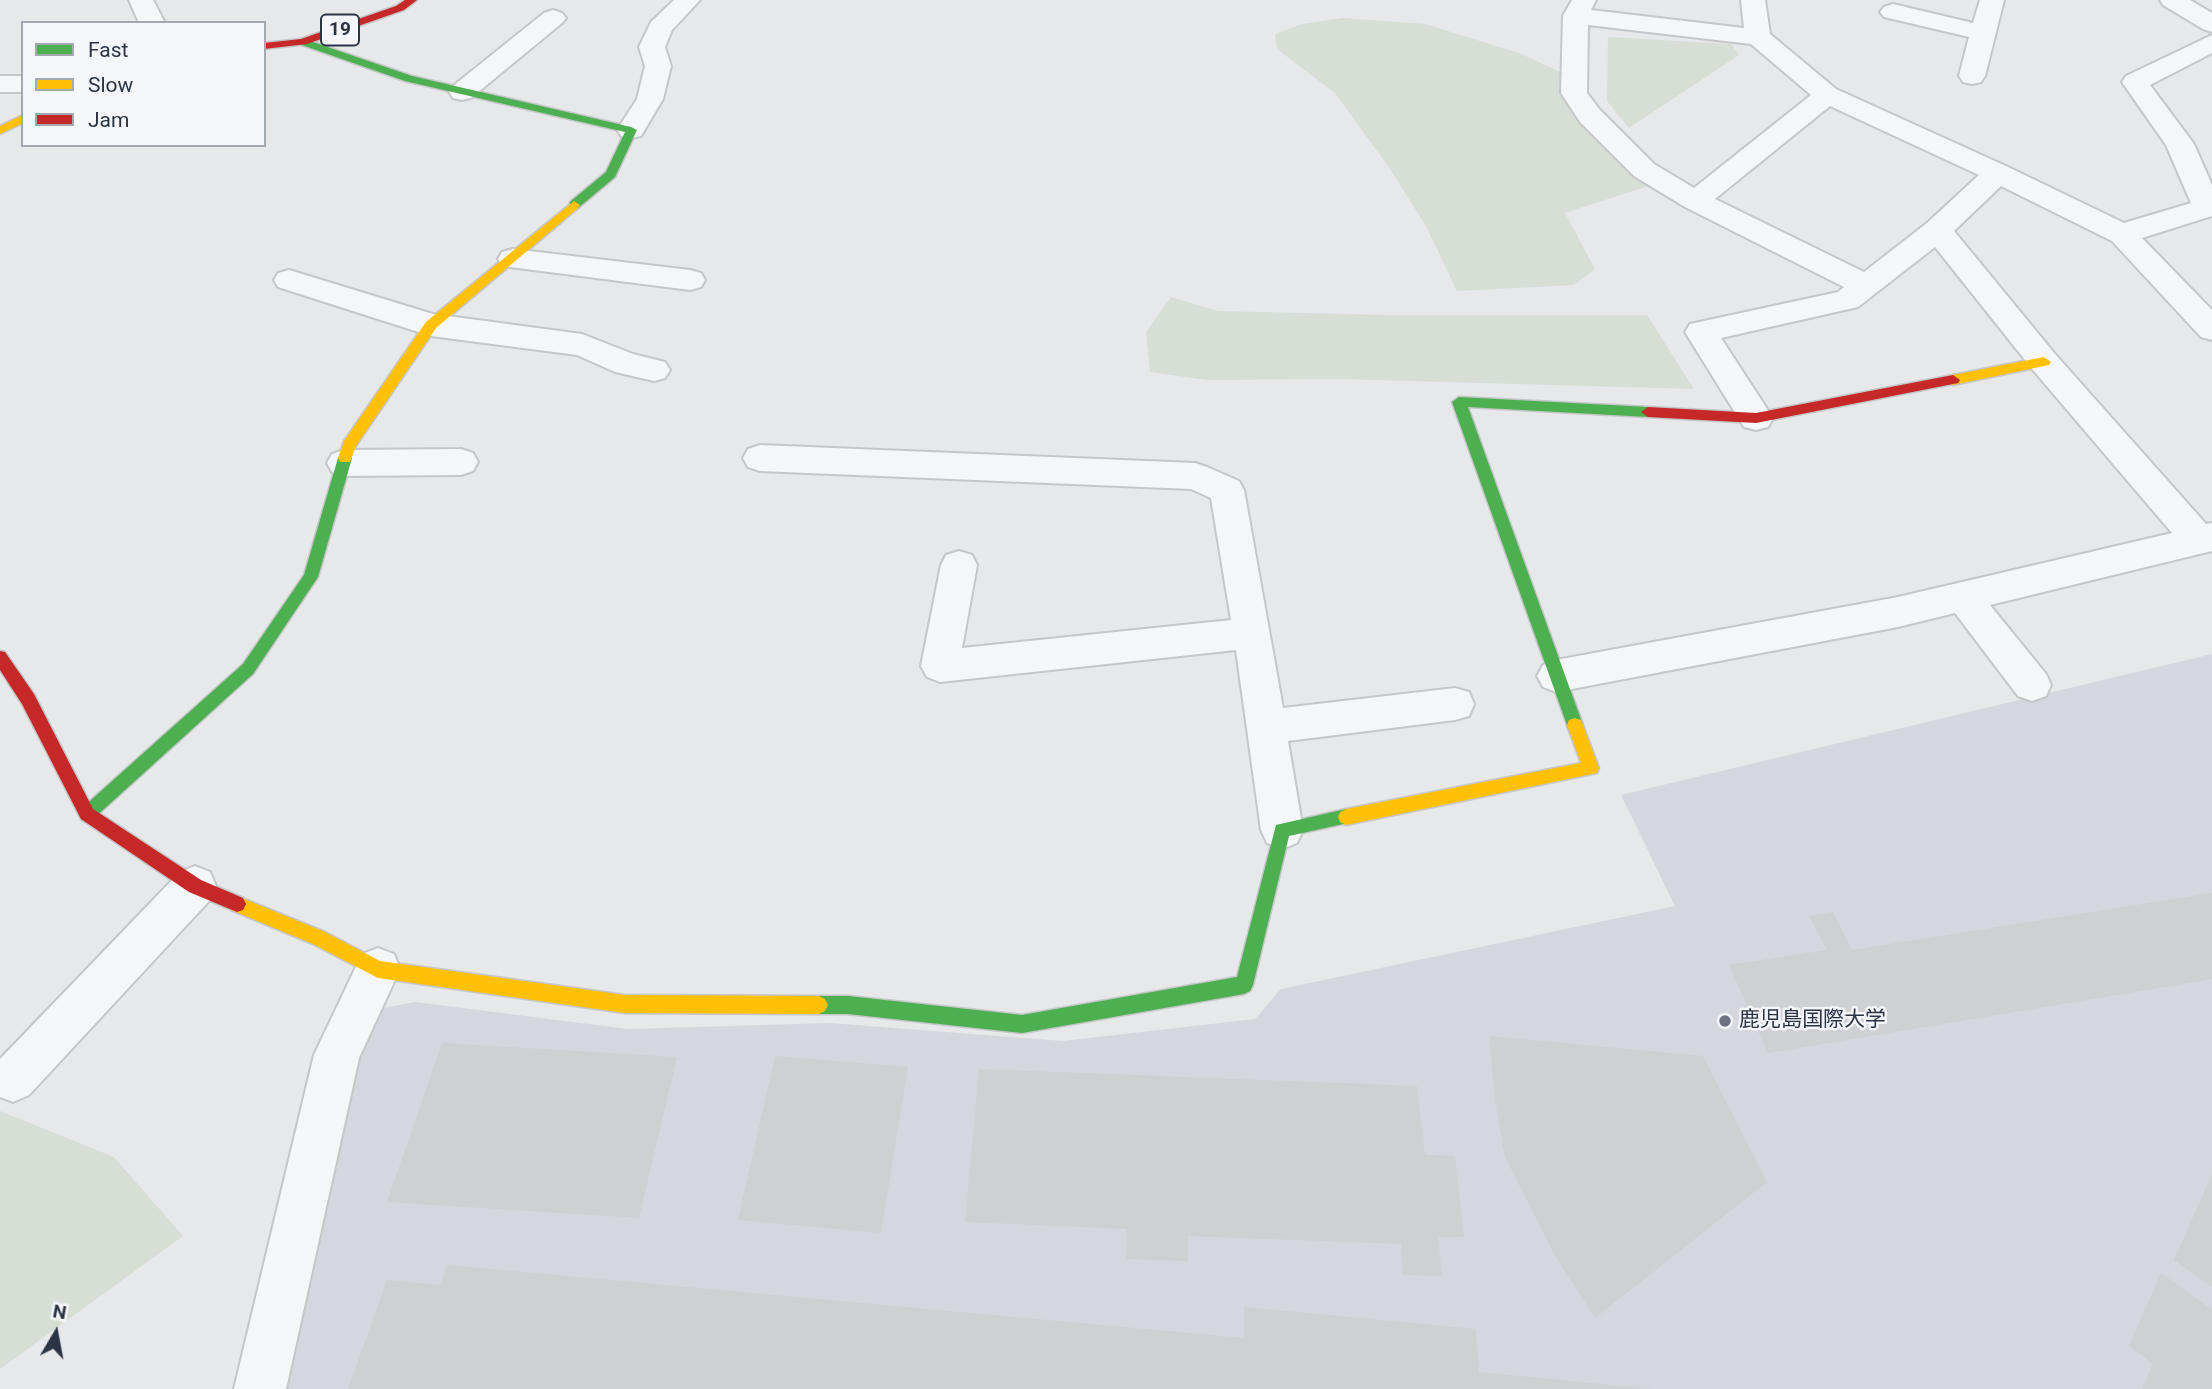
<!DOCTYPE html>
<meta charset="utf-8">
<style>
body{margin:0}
#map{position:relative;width:2212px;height:1389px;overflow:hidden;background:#e6e8ea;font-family:Roboto,sans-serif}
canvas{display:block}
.legend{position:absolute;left:21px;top:21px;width:245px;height:126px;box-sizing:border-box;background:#f4f6f9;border:2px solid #a4a8b1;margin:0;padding:9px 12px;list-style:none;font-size:21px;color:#2b3445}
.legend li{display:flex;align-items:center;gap:14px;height:35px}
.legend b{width:35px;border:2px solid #a4a8b1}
.north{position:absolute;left:21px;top:1298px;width:70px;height:70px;-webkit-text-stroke:5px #f4f6f9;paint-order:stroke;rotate:10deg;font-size:19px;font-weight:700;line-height:28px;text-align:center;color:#2b3445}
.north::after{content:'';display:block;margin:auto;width:24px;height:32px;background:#2b3445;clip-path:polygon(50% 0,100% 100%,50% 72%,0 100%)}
</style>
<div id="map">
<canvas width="2212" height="1389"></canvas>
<ul class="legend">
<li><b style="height:9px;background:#4caf50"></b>Fast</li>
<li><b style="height:9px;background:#ffc107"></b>Slow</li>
<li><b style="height:9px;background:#c62828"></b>Jam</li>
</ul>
<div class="north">N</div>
</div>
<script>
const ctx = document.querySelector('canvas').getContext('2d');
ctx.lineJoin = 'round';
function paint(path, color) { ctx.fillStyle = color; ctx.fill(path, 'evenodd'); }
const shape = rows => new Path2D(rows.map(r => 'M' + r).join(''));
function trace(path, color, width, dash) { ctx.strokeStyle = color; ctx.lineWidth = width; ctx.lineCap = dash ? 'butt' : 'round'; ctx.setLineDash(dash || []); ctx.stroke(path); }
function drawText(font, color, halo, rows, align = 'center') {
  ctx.font = font + ' Roboto,"Noto Sans JP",sans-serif'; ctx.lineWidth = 5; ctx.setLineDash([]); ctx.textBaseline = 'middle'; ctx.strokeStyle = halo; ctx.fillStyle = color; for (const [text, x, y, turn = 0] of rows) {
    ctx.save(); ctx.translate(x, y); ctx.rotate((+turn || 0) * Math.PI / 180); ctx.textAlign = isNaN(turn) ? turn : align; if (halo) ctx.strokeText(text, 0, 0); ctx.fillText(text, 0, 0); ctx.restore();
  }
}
const built = shape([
 [2212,654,2212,1389,286,1389,310,1247,354,1038,384,1008,415,1002,628,1029,830,1023,1063,1041,1255,1019,1281,989,1675,906,1621,795]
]);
const green = shape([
 [1343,18,1425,24,1519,53,1567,75,1648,186,1565,213,1595,269,1574,285,1457,291,1426,226,1388,166,1335,93,1277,49,1275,34,1302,24],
 [1608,37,1731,44,1739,55,1629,128,1607,101],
 [1171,297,1218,311,1389,315,1647,315,1694,389,1338,379,1207,380,1150,372,1146,332],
 [0,1111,114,1157,183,1236,0,1369]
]);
const building = shape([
 [2212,893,2212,979,1768,1053,1729,965,1827,950,1809,916,1833,912,1852,950],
 [1489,1036,1703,1056,1767,1182,1595,1318,1554,1254,1505,1157,1495,1100],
 [442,1043,677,1057,639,1218,387,1202],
 [775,1056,908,1067,881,1233,738,1220],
 [979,1069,1417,1086,1425,1155,1455,1156,1464,1237,1438,1237,1442,1276,1403,1275,1401,1244,1188,1236,1188,1261,1126,1259,1127,1229,965,1222],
 [2212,1174,2212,1287,2174,1260],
 [447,1265,1244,1338,1244,1307,1476,1329,1479,1372,1651,1389,348,1389,387,1280,440,1285],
 [2161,1273,2212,1310,2212,1389,2142,1389,2153,1364,2129,1346]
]);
const street = shape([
 [129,0,153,0,165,23,139,23,129,0],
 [674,0,700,0,672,30,665,47,671,66,663,99,641,136,631,138,621,136,617,130,637,99,645,66,639,47,651,22,674,0],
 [1572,0,1596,0,1591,10,1744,28,1741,0,1765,0,1770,34,1836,89,2008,167,2124,223,2191,203,2166,145,2122,82,2126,76,2212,35,2212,53,2150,85,2194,144,2212,185,2212,216,2142,238,2212,310,2212,340,2201,337,2112,241,2001,186,1954,231,2055,354,2206,524,2212,523,2212,551,1990,605,2046,674,2051,685,2046,696,2032,701,2018,696,1955,613,1898,627,1556,692,1543,687,1537,676,1543,665,1556,660,1898,597,2172,533,2033,370,1935,247,1858,307,1721,338,1773,418,1768,427,1756,430,1744,427,1685,332,1690,324,1838,292,1844,287,1685,207,1634,176,1580,122,1561,93,1563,16,1572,0],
 [1588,25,1751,44,1811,95,1694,188,1654,164,1600,110,1587,93,1588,25],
 [1830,106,1979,175,1927,223,1864,272,1715,199,1830,106],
 [1980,0,2004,0,1985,76,1981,82,1972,84,1963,82,1959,76,1969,37,1884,17,1880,12,1884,7,1893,4,1973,23,1980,0],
 [2160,0,2190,0,2212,13,2212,32,2203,29,2163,5,2160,0],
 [553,10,562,13,566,18,562,23,471,98,462,100,453,98,449,92,453,86,544,13,553,10],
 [0,76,23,76,23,92,0,92,0,76],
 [513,249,690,270,701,273,705,280,701,287,690,290,502,266,498,259,502,252,513,249],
 [289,270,433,314,582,334,633,354,665,362,670,370,665,378,654,381,615,372,577,355,431,336,278,287,274,280,278,273,289,270],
 [760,445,1195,463,1207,467,1239,481,1244,490,1283,708,1455,688,1469,692,1474,704,1469,716,1455,720,1288,741,1303,830,1297,843,1282,849,1267,843,1261,830,1236,650,940,682,927,677,921,666,941,565,946,555,959,551,972,555,977,565,962,648,1231,620,1211,498,1191,489,760,471,748,467,743,458,748,449,760,445],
 [461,449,473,453,478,462,473,471,461,475,344,476,332,472,327,463,332,454,344,450,461,449],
 [195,866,210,872,216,886,210,900,29,1095,13,1102,0,1097,0,1059,180,872,195,866],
 [378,948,394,954,400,969,359,1058,286,1389,234,1389,314,1055,362,954,378,948]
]);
const fast = shape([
 [299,40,307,40,412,76,631,127,637,130,615,177,578,208,570,208,570,202,606,172,625,132,405,81,299,44,299,40],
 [1459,397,1648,407,1655,412,1648,417,1468,407,1583,725,1581,730,1575,732,1569,730,1567,725,1452,402,1459,397],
 [345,453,352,458,318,577,253,674,93,819,87,822,81,819,79,814,81,809,243,664,304,575,338,458,345,453],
 [1346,809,1352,812,1354,817,1352,822,1289,836,1253,985,1250,991,1244,994,1022,1033,848,1014,819,1014,813,1011,810,1005,813,999,819,996,848,996,1022,1015,1237,977,1276,825,1346,809]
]);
const slow = shape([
 [23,115,23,123,0,134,0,126,23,115],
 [574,201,580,205,578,208,436,328,356,446,350,462,340,462,338,458,344,441,426,322,574,201],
 [2044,357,2051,362,2049,365,1953,385,1946,380,1953,375,2044,357],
 [1575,718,1581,720,1583,725,1599,768,1597,773,1346,825,1340,822,1338,817,1340,812,1346,809,1581,763,1567,725,1569,720,1575,718],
 [237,896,325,932,380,961,625,995,819,996,825,999,828,1005,825,1011,819,1014,625,1013,378,978,313,944,231,910,228,904,231,898,237,896]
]);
const jam = shape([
 [405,0,417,0,404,10,307,44,264,49,264,43,301,39,396,6,405,0],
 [1953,375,1960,380,1958,383,1756,423,1648,417,1641,412,1648,407,1756,413,1953,375],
 [0,651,5,652,34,694,93,809,201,880,243,898,246,904,243,910,237,912,189,892,81,819,22,704,0,670,0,651]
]);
const markers = [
 [1725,1021,7,"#6c737f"]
];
const shields = [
 [340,30,38]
];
const shieldNames = [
 ["19",340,30]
];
const poiNames = [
 ["鹿児島国際大学",1739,1021]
];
paint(built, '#d4d7dd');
paint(green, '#d6ded6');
paint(building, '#ced0d3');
trace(street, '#c4c6c8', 4);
trace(fast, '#c4c6c8', 3);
trace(slow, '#c4c6c8', 3);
trace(jam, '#c4c6c8', 3);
paint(street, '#f5f6f7');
paint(fast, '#4caf50');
paint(slow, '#ffc107');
paint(jam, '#c62828');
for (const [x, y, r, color] of markers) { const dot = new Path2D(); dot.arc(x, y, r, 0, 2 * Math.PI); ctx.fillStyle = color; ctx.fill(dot); trace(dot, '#f4f6f9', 2.5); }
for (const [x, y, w] of shields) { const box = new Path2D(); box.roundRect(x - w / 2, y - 15.5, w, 31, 5); ctx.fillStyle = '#f4f6f9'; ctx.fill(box); trace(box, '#2b3445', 2); }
drawText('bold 19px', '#2b3445', null, shieldNames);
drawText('21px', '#2b3445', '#f4f6f9', poiNames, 'left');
</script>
